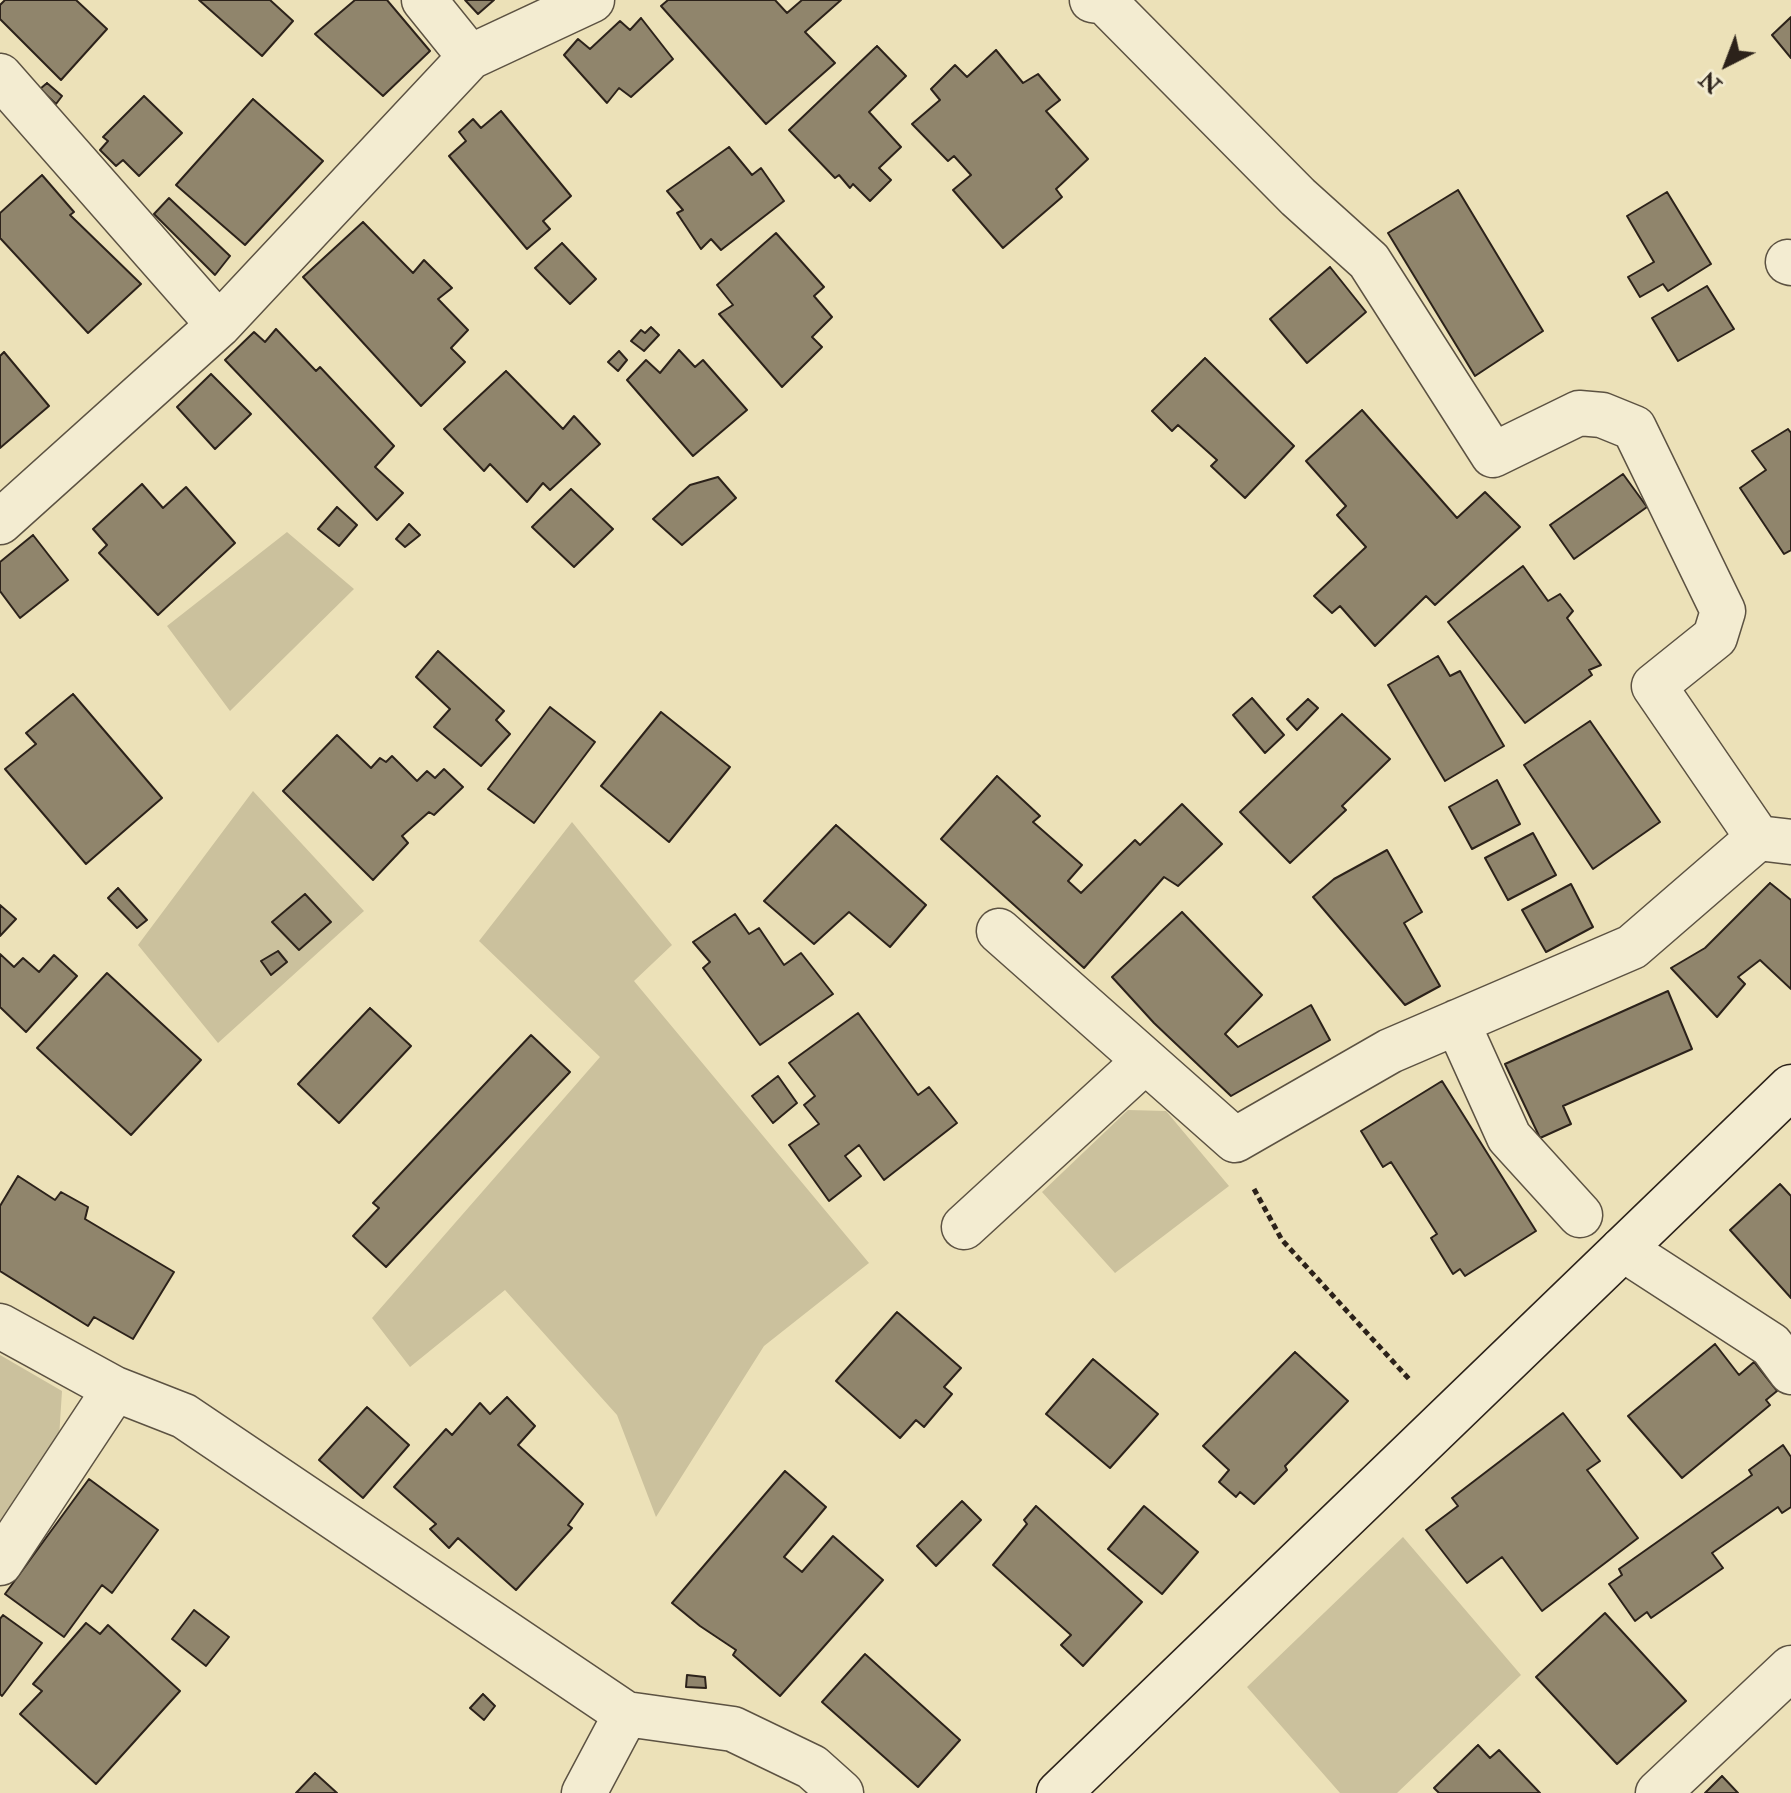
<!DOCTYPE html>
<style>
body{margin:0}
#map{position:relative;width:1791px;height:1793px;overflow:hidden;background:#ece1b8;font-family:"IM FELL Double Pica",serif}
canvas{display:block}
.north{position:absolute;left:1687px;top:24px;width:80px;height:80px;-webkit-text-stroke:6px #f3ecd1;paint-order:stroke;rotate:222deg;font-size:22px;font-weight:700;line-height:32px;text-align:center;color:#2c221a}
.north::after{content:'';display:block;margin:auto;width:28px;height:36px;background:#2c221a;clip-path:polygon(50% 0,100% 100%,50% 72%,0 100%)}
</style>
<div id="map">
<canvas width="1791" height="1793"></canvas>
<div class="north">N</div>
</div>
<script>
const ctx = document.querySelector('canvas').getContext('2d');
ctx.lineJoin = 'round';
function paint(path, color) { ctx.fillStyle = color; ctx.fill(path, 'evenodd'); }
const shape = rows => new Path2D(rows.map(r => 'M' + r).join(''));
function trace(path, color, width, dash) { ctx.strokeStyle = color; ctx.lineWidth = width; ctx.lineCap = dash ? 'butt' : 'round'; ctx.setLineDash(dash || []); ctx.stroke(path); }
const green = shape([
 [287,532,354,589,230,711,167,626],
 [253,791,364,911,218,1043,138,945],
 [572,822,672,945,634,981,869,1263,764,1346,656,1517,617,1415,505,1290,410,1367,372,1318,600,1057,479,941],
 [1128,1110,1166,1111,1229,1186,1115,1273,1042,1192],
 [0,1355,62,1391,59,1438,0,1521],
 [1403,1537,1521,1675,1397,1793,1340,1793,1247,1687]
]);
const building = shape([
 [5,0,76,0,107,29,61,80,0,19,0,5,5,0],
 [199,0,270,0,293,21,262,56,199,0],
 [355,0,387,0,430,51,383,96,315,34,355,0],
 [465,0,494,0,478,14,465,0],
 [668,0,775,0,787,13,802,0,841,0,805,32,835,63,766,124,661,6,668,0],
 [1791,17,1791,58,1772,35,1791,17],
 [641,18,673,59,631,97,619,88,607,103,564,55,578,39,590,49,620,21,630,30,641,18],
 [877,46,906,76,869,112,901,147,879,168,891,180,870,201,853,184,850,188,839,175,835,178,789,130,877,46],
 [996,50,1023,83,1038,74,1060,100,1046,111,1088,159,1056,189,1062,197,1003,248,953,190,971,175,954,156,948,161,912,124,940,100,931,89,955,65,967,77,996,50],
 [47,83,62,96,56,104,40,89,47,83],
 [144,96,182,133,139,176,123,160,116,166,100,150,108,141,103,137,144,96],
 [253,99,323,161,245,245,176,185,253,99],
 [501,111,571,196,543,221,550,229,527,249,449,156,466,141,459,132,473,119,481,128,501,111],
 [729,147,752,175,761,168,784,201,721,250,711,239,701,249,677,213,683,210,667,191,729,147],
 [42,175,74,212,70,215,141,284,88,333,0,238,0,213,42,175],
 [1458,190,1543,331,1475,376,1388,233,1458,190],
 [1667,192,1711,264,1668,291,1663,284,1640,297,1628,277,1654,262,1627,216,1667,192],
 [169,198,230,256,215,275,154,214,169,198],
 [363,222,413,273,424,260,452,288,438,299,468,330,451,348,465,362,421,406,303,277,363,222],
 [776,233,824,287,814,296,832,317,812,337,822,347,782,387,719,314,733,305,717,285,776,233],
 [562,243,596,279,570,304,535,268,562,243],
 [1330,267,1366,312,1307,363,1270,319,1330,267],
 [1707,286,1734,329,1678,361,1652,318,1707,286],
 [651,327,659,335,644,351,631,341,641,330,645,333,651,327],
 [276,329,316,371,320,367,394,446,375,467,403,493,377,520,225,360,254,332,265,342,276,329],
 [679,350,695,367,703,360,747,410,693,456,627,380,646,360,660,373,679,350],
 [619,351,627,360,618,371,608,362,619,351],
 [4,352,49,406,0,448,0,356,4,352],
 [1205,358,1294,446,1245,498,1211,466,1217,460,1178,425,1172,431,1152,411,1205,358],
 [506,371,563,429,574,416,600,444,550,490,543,483,527,502,490,464,484,471,444,429,506,371],
 [211,374,251,414,215,449,177,407,211,374],
 [1362,410,1457,518,1485,492,1520,527,1435,605,1426,596,1375,646,1340,606,1332,613,1314,596,1366,547,1337,515,1346,506,1306,461,1362,410],
 [1788,429,1791,433,1791,550,1784,554,1740,488,1766,470,1752,451,1788,429],
 [1623,474,1647,507,1574,559,1550,525,1623,474],
 [718,477,736,498,682,545,653,519,690,485,718,477],
 [142,484,163,508,186,487,235,543,158,615,99,553,107,545,93,529,142,484],
 [571,489,613,529,574,567,532,527,571,489],
 [337,507,357,525,339,546,318,529,337,507],
 [409,524,420,535,405,547,396,539,409,524],
 [33,535,68,580,20,618,0,591,0,562,33,535],
 [1523,566,1548,601,1560,594,1573,611,1567,618,1601,665,1589,670,1592,675,1525,723,1448,622,1523,566],
 [438,651,504,711,496,720,510,734,481,766,434,727,450,709,416,677,438,651],
 [1438,656,1450,676,1460,671,1504,746,1445,781,1388,685,1438,656],
 [73,694,162,798,86,864,5,769,36,744,26,733,73,694],
 [1252,698,1284,735,1265,753,1233,715,1252,698],
 [1308,699,1318,708,1297,730,1287,719,1308,699],
 [550,707,595,742,534,823,488,789,550,707],
 [661,712,730,767,669,842,601,786,661,712],
 [1342,714,1390,759,1342,806,1346,810,1290,863,1240,812,1342,714],
 [1590,721,1660,822,1593,869,1524,765,1590,721],
 [337,735,371,768,380,758,386,762,392,756,417,781,427,771,435,778,444,769,463,787,434,815,429,812,402,836,408,843,373,880,283,791,337,735],
 [997,776,1040,816,1033,822,1082,865,1068,881,1081,893,1135,840,1140,845,1182,804,1222,844,1178,886,1164,877,1084,968,941,839,997,776],
 [1497,780,1520,824,1472,849,1449,807,1497,780],
 [836,825,926,905,890,947,849,912,814,944,764,901,836,825],
 [1533,833,1556,875,1508,900,1485,858,1533,833],
 [1387,850,1422,912,1404,923,1440,986,1405,1005,1313,897,1334,879,1387,850],
 [1770,883,1791,900,1791,989,1760,960,1738,977,1745,984,1717,1017,1671,968,1705,948,1770,883],
 [1571,884,1593,927,1546,952,1522,910,1571,884],
 [118,888,147,920,137,928,108,898,118,888],
 [305,894,331,922,299,950,272,922,305,894],
 [0,905,16,919,0,936,0,905],
 [1182,912,1262,995,1225,1034,1238,1047,1311,1005,1330,1040,1231,1096,1154,1023,1112,977,1182,912],
 [735,914,749,934,759,928,784,965,801,953,833,994,760,1045,703,968,710,962,693,942,735,914],
 [278,951,287,962,271,975,261,961,278,951],
 [0,954,14,967,23,958,39,972,54,955,77,976,26,1032,0,1007,0,954],
 [107,973,201,1060,131,1135,37,1048,107,973],
 [1668,991,1692,1049,1563,1106,1571,1124,1540,1138,1505,1064,1668,991],
 [370,1008,411,1046,339,1123,298,1084,370,1008],
 [858,1013,918,1095,929,1087,957,1123,884,1180,859,1145,845,1156,861,1176,829,1201,789,1145,819,1124,804,1105,815,1096,789,1063,858,1013],
 [531,1035,570,1072,386,1267,353,1236,379,1208,373,1203,531,1035],
 [778,1076,797,1103,773,1123,752,1096,778,1076],
 [1442,1081,1536,1231,1465,1276,1460,1269,1453,1274,1431,1238,1437,1234,1391,1162,1383,1167,1361,1131,1442,1081],
 [18,1176,55,1200,61,1192,88,1207,85,1219,174,1272,133,1339,94,1317,88,1326,0,1271,0,1206,18,1176],
 [1780,1184,1791,1196,1791,1298,1730,1230,1780,1184],
 [897,1312,961,1368,944,1387,952,1394,924,1427,916,1420,900,1438,836,1381,897,1312],
 [1715,1344,1739,1375,1754,1362,1777,1391,1766,1400,1770,1405,1682,1478,1628,1416,1715,1344],
 [1295,1352,1348,1401,1285,1466,1287,1470,1254,1504,1240,1492,1236,1497,1219,1482,1229,1470,1203,1446,1295,1352],
 [1093,1359,1158,1414,1110,1468,1046,1414,1093,1359],
 [507,1397,535,1426,518,1445,583,1504,568,1525,572,1528,516,1590,458,1538,449,1548,430,1529,436,1524,394,1487,446,1429,452,1435,480,1403,490,1414,507,1397],
 [367,1407,409,1445,363,1498,319,1460,367,1407],
 [1563,1413,1600,1461,1587,1470,1638,1538,1542,1611,1502,1557,1467,1583,1426,1530,1458,1506,1452,1498,1563,1413],
 [1783,1445,1791,1457,1791,1507,1782,1513,1778,1507,1712,1553,1723,1568,1651,1618,1647,1612,1635,1621,1609,1584,1622,1575,1619,1569,1752,1475,1749,1470,1783,1445],
 [785,1471,826,1507,784,1557,802,1572,833,1536,883,1580,780,1696,733,1655,736,1650,700,1626,672,1603,785,1471],
 [89,1479,158,1530,112,1593,102,1585,64,1637,5,1594,89,1479],
 [962,1501,981,1520,936,1566,917,1546,962,1501],
 [1036,1506,1142,1602,1083,1666,1061,1645,1071,1635,993,1565,1027,1524,1024,1520,1036,1506],
 [1144,1506,1198,1552,1162,1594,1108,1549,1144,1506],
 [194,1610,229,1637,206,1666,172,1639,194,1610],
 [1605,1613,1686,1701,1617,1764,1536,1677,1605,1613],
 [3,1615,42,1643,2,1696,0,1694,0,1619,3,1615],
 [86,1623,100,1634,108,1625,180,1691,96,1784,20,1714,42,1691,33,1684,86,1623],
 [865,1654,960,1740,918,1787,822,1702,865,1654],
 [687,1675,705,1677,706,1688,686,1687,687,1675],
 [483,1694,495,1706,484,1720,470,1708,483,1694],
 [1478,1745,1490,1758,1499,1750,1540,1793,1439,1793,1434,1788,1478,1745],
 [315,1773,337,1793,296,1793,315,1773],
 [1722,1776,1738,1793,1705,1793,1722,1776]
]);
const path = shape([
 [1254,1189,1282,1240,1409,1379]
]);
const street = shape([
 [424,0,470,57],
 [1092,0,1105,2,1298,197,1369,261,1493,455,1579,413,1602,415,1634,428,1723,611,1715,637,1654,686,1758,838],
 [0,76,219,325],
 [1788,262,1791,263],
 [0,522,219,325,470,57,592,0],
 [999,931,1235,1140,1390,1051,1632,947,1758,838,1791,842],
 [1457,1022,1509,1137,1580,1215],
 [964,1227,1145,1061],
 [1623,1249,1771,1345,1791,1372],
 [0,1326,115,1389,184,1416,626,1714,733,1729,812,1767,841,1793],
 [0,1563,115,1389],
 [584,1793,626,1714],
 [1658,1793,1791,1668]
]);
const secondary = shape([
 [1059,1793,1791,1087]
]);
paint(green, '#cbc19d');
paint(building, '#90856c');
trace(building, '#2c221a', 2);
trace(street, '#5c5242', 47);
trace(secondary, '#2c221a', 47);
trace(path, '#2c221a', 5, [6, 4]);
trace(street, '#f3ecd1', 44);
trace(secondary, '#f3ecd1', 44);
</script>
